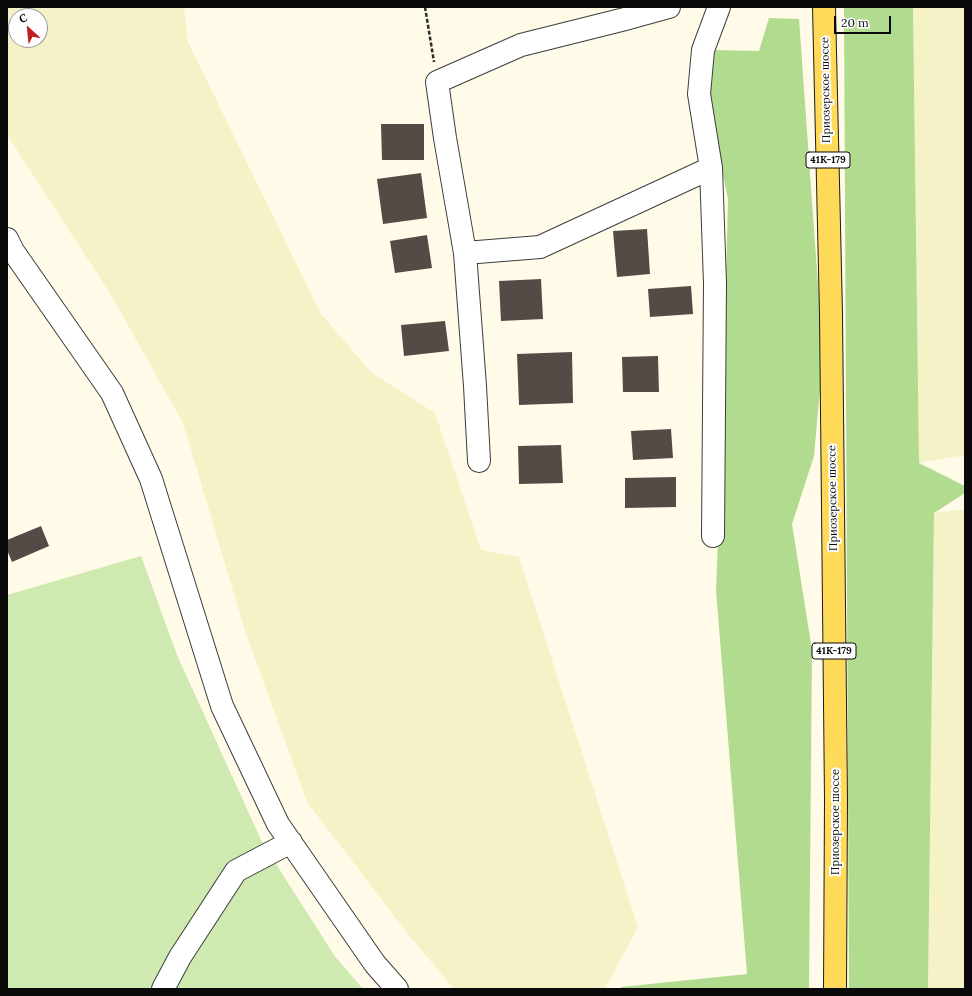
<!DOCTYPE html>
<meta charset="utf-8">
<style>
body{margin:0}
#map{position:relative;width:972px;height:996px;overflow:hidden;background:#fffbe8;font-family:Lora,serif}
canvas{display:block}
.frame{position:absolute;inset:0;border:8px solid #0a0a0a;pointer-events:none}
.north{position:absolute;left:8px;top:8px;width:40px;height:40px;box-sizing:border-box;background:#fff;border:1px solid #9d9d9d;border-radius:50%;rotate:333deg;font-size:11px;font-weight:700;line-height:16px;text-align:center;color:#0a0a0a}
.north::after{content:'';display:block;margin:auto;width:14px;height:18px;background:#bf1e23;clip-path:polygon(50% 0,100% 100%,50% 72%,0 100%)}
.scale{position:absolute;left:834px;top:16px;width:57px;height:18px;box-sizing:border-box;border:2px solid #0a0a0a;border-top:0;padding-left:5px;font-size:12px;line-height:14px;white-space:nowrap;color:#0a0a0a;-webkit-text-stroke:3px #fff;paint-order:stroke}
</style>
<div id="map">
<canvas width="972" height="996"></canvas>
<div class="frame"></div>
<div class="north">С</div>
<div class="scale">20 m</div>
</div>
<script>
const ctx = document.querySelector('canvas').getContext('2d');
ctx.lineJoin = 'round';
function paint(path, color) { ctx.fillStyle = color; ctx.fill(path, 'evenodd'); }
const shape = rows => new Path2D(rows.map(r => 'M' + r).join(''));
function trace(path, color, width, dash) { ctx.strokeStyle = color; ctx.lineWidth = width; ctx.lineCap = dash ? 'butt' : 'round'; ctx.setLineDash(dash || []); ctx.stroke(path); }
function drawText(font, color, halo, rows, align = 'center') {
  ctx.font = font + ' Lora,serif'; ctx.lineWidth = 4; ctx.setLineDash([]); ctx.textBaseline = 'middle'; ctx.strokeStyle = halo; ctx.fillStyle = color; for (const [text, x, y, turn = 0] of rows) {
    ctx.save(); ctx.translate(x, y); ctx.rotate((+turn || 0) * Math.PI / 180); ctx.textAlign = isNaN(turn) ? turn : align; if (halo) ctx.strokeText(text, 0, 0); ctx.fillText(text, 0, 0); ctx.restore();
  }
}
const farmland = shape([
 [7,7,184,7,188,42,321,314,372,373,435,413,481,550,519,557,638,927,605,989,454,989,407,933,307,802,245,631,183,423,111,295,7,135],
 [16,16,40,16,40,40,16,40],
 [913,7,965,7,965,455,919,463],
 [965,509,965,989,928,989,934,513]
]);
const green = shape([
 [141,556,177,655,262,842,334,955,363,989,7,989,7,595]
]);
const forest = shape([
 [844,7,913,7,919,463,965,486,965,493,934,513,928,989,849,989],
 [769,18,799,19,823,355,814,456,792,524,812,650,809,989,622,989,621,987,747,974,716,590,721,469,728,199,717,146,708,96,714,50,759,51]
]);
const building = shape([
 [381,124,424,124,424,160,382,160],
 [421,173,427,218,383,224,377,179],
 [647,229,650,274,617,277,613,231],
 [427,235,432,268,395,273,390,241],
 [541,279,543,319,501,321,499,281],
 [691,286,693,314,650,317,648,289],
 [445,321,449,351,404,356,401,325],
 [572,352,573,403,519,405,517,354],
 [658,356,659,392,623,392,622,357],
 [671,429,673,458,633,460,631,431],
 [561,445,563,483,519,484,518,446],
 [676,477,676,507,625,508,625,478],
 [41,526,49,546,12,562,7,550,7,540]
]);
const path = shape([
 [425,7,434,62]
]);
const minor = shape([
 [7,239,13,251,112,393,151,479,222,706,278,824,375,964,397,989],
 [465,253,540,247,711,168],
 [479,461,475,386,465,253,445,138,437,82,521,45,629,18,669,7],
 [713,536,715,283,711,168,699,94,703,50,719,7],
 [163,989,180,957,236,871,291,842]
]);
const major = shape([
 [824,7,831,314,836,800,835,989]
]);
const shields = [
 [828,160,44],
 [834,651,44]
];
const shieldNames = [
 ["41К-179",828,160],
 ["41К-179",834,651]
];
const streetNames = [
 ["Приозерское шоссе",826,90,-91],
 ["Приозерское шоссе",833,498,-91],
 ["Приозерское шоссе",836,822,-90]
];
paint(farmland, '#f6f2c7');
paint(green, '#ceeab1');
paint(forest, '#b1dc8f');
paint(building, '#534c46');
trace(minor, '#3d3d3d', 24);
trace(major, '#1b1b1b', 24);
trace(path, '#2c2c2c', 2.5, [4, 2]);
trace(minor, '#fff', 22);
trace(major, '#ffd958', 22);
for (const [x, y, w] of shields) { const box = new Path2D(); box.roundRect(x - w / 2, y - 8, w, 16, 3); ctx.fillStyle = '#fff'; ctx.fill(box); trace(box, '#0a0a0a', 1); }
drawText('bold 10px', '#0a0a0a', null, shieldNames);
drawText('11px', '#0a0a0a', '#fff', streetNames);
</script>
